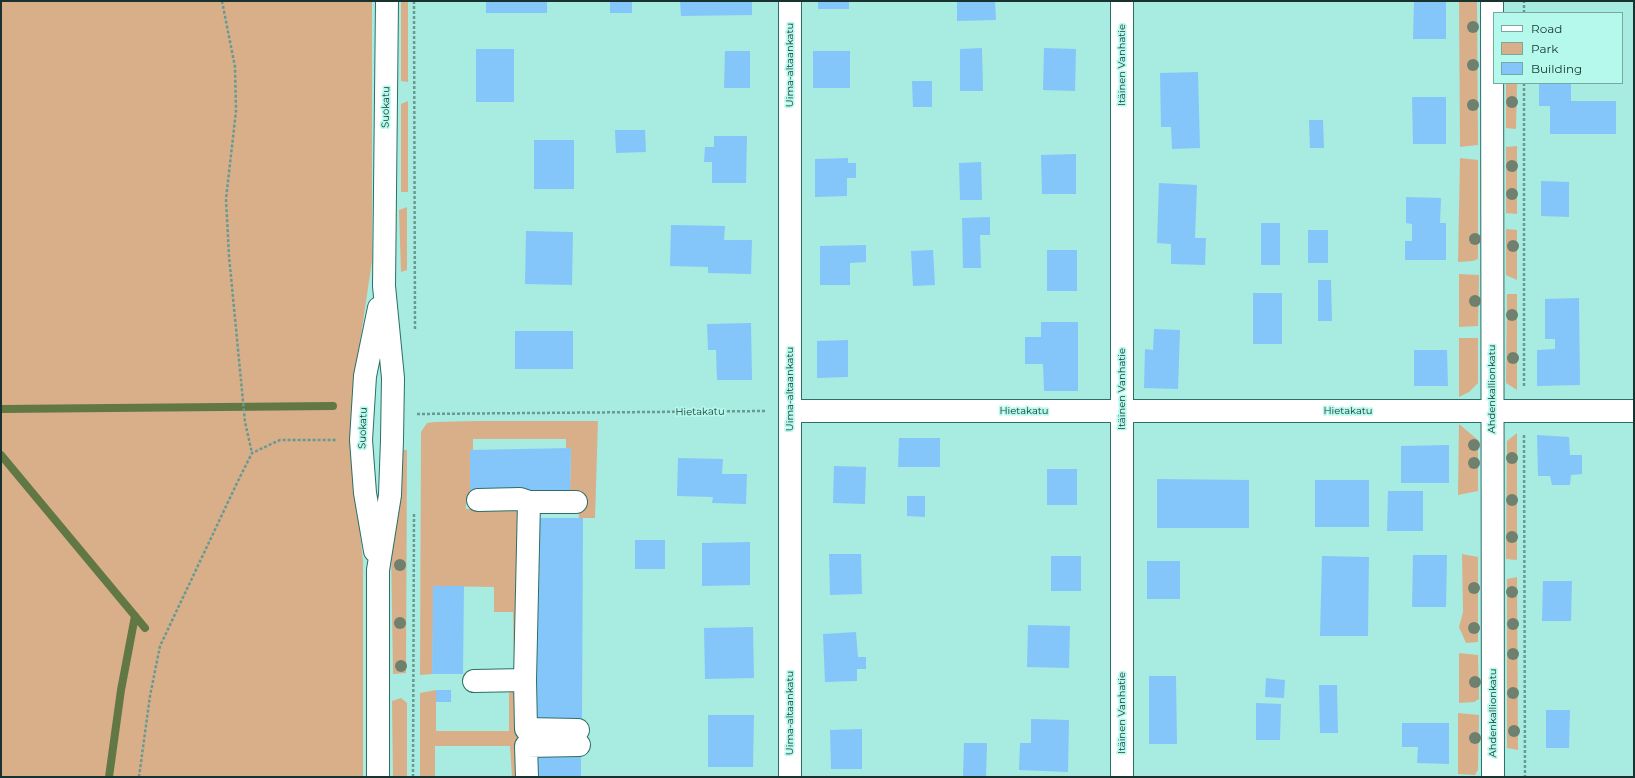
<!DOCTYPE html>
<meta charset="utf-8">
<style>
body{margin:0}
#map{position:relative;width:1635px;height:778px;overflow:hidden;background:#a8ebe0;font-family:Montserrat,sans-serif}
canvas{display:block}
.frame{position:absolute;inset:0;border:2px solid #18332f;pointer-events:none}
.legend{position:absolute;left:1493px;top:12px;width:130px;height:72px;box-sizing:border-box;background:#b5f9ed;border:1px solid #76aaa1;margin:0;padding:5px 7px;list-style:none;font-size:12px;color:#18332f}
.legend li{display:flex;align-items:center;gap:8px;height:20px}
.legend b{width:20px;border:1px solid #76aaa1}
</style>
<div id="map">
<canvas width="1635" height="778"></canvas>
<div class="frame"></div>
<ul class="legend">
<li><b style="height:5px;background:#fff"></b>Road</li>
<li><b style="height:11px;background:#d9af8a"></b>Park</li>
<li><b style="height:11px;background:#84c6f9"></b>Building</li>
</ul>
</div>
<script>
const ctx = document.querySelector('canvas').getContext('2d');
ctx.lineJoin = 'round';
function paint(path, color) { ctx.fillStyle = color; ctx.fill(path, 'evenodd'); }
const shape = rows => new Path2D(rows.map(r => 'M' + r).join(''));
function trace(path, color, width, dash) { ctx.strokeStyle = color; ctx.lineWidth = width; ctx.lineCap = dash ? 'butt' : 'round'; ctx.setLineDash(dash || []); ctx.stroke(path); }
function drawText(font, color, halo, rows, align = 'center') {
  ctx.font = font + ' Montserrat,sans-serif'; ctx.lineWidth = 3.5; ctx.setLineDash([]); ctx.textBaseline = 'middle'; ctx.strokeStyle = halo; ctx.fillStyle = color; for (const [text, x, y, turn = 0] of rows) {
    ctx.save(); ctx.translate(x, y); ctx.rotate((+turn || 0) * Math.PI / 180); ctx.textAlign = isNaN(turn) ? turn : align; if (halo) ctx.strokeText(text, 0, 0); ctx.fillText(text, 0, 0); ctx.restore();
  }
}
const green = shape([
 [1,1,372,1,372,261,356,369,354,476,363,561,363,777,1,777],
 [401,1,408,1,408,82,401,81],
 [1459,1,1477,1,1478,145,1460,147],
 [1506,83,1517,83,1516,129,1506,128],
 [408,101,408,192,401,192,401,104],
 [1517,146,1517,214,1506,213,1506,147],
 [1460,158,1478,160,1478,259,1473,261,1458,262],
 [407,207,407,270,401,272,399,210],
 [1506,229,1517,230,1517,280,1506,275],
 [1459,274,1479,275,1478,326,1459,327],
 [1507,294,1517,294,1517,390,1506,383],
 [1459,338,1478,338,1478,383,1469,392,1459,397],
 [477,421,598,421,595,518,579,518,578,496,574,490,570,490,571,448,566,448,566,439,473,439,473,450,470,450,470,490,474,490,473,503,466,503,466,509,521,508,523,645,514,671,513,612,494,612,494,587,434,586,432,674,420,675,421,432,427,423,435,422],
 [1459,424,1478,440,1478,491,1458,495],
 [1517,433,1517,560,1506,559,1507,441],
 [403,450,407,450,406,673,393,674,391,547,401,488],
 [1462,554,1478,557,1478,642,1466,643,1459,627,1463,612],
 [1517,577,1518,750,1507,748,1507,579],
 [1459,653,1478,655,1479,699,1474,702,1459,703],
 [520,689,521,777,512,777,510,746,435,746,435,777,420,777,420,693,436,690,436,731,509,731,509,690],
 [401,698,407,703,407,777,393,777,392,701],
 [1458,713,1479,715,1478,770,1475,775,1458,774]
]);
const stream = shape([
 [1,409,333,406],
 [1,455,145,628],
 [109,777,121,690,135,616]
]);
const building = shape([
 [486,1,547,1,547,13,486,13],
 [610,1,632,1,632,13,610,13],
 [680,1,752,1,752,15,681,16],
 [818,1,849,1,849,9,818,9],
 [957,1,995,1,996,20,957,21],
 [1414,1,1446,1,1446,39,1413,39],
 [982,48,983,91,960,91,960,49],
 [1044,48,1076,49,1075,91,1043,90],
 [476,49,514,49,514,102,476,102],
 [725,51,750,51,750,88,724,88],
 [813,51,850,51,850,88,813,88],
 [1198,72,1200,148,1172,149,1171,127,1161,127,1160,73],
 [912,81,932,81,932,107,913,107],
 [1539,83,1571,83,1571,101,1616,101,1616,134,1550,134,1550,106,1539,106],
 [1412,97,1446,97,1446,144,1413,144],
 [1309,120,1323,120,1324,148,1310,148],
 [615,130,645,130,646,152,616,153],
 [714,136,747,136,746,183,712,183,712,162,704,162,705,147,714,147],
 [534,140,574,140,574,189,534,189],
 [1076,154,1076,194,1042,194,1041,155],
 [848,158,848,163,856,163,856,178,847,178,847,196,815,197,815,159],
 [981,162,982,200,960,200,959,163],
 [1541,181,1569,182,1569,217,1541,216],
 [1159,183,1197,185,1195,238,1206,238,1205,265,1171,264,1171,244,1157,243],
 [1406,197,1441,198,1440,223,1446,223,1446,260,1405,260,1405,241,1412,241,1412,224,1406,223],
 [990,217,990,235,980,235,981,268,963,268,962,218],
 [1261,223,1280,223,1280,265,1261,265],
 [671,225,725,226,724,240,752,240,751,274,708,273,708,267,670,266],
 [1308,230,1328,230,1328,263,1308,263],
 [526,231,573,232,572,285,525,284],
 [866,245,866,262,850,263,850,285,820,285,820,246],
 [933,250,935,285,913,286,911,251],
 [1047,250,1077,250,1077,291,1047,291],
 [1318,280,1331,280,1332,321,1318,321],
 [1253,293,1282,293,1282,344,1253,344],
 [1579,298,1580,385,1537,386,1537,350,1555,349,1555,339,1545,339,1545,299],
 [1041,322,1078,322,1078,391,1044,391,1043,364,1025,364,1025,337,1041,337],
 [751,323,752,380,717,380,716,350,708,350,707,324],
 [1154,329,1180,330,1178,389,1144,388,1145,349,1153,350],
 [515,331,573,331,573,369,515,369],
 [848,340,848,377,817,378,817,341],
 [1414,350,1447,350,1448,386,1414,386],
 [1537,435,1569,437,1570,455,1582,455,1582,474,1571,475,1570,485,1552,485,1550,476,1538,476],
 [899,438,940,438,940,467,898,467],
 [1449,445,1449,483,1401,483,1401,446],
 [571,448,570,490,470,490,470,450],
 [678,458,723,459,722,474,747,474,746,504,712,503,713,497,677,496],
 [834,466,866,467,865,504,833,503],
 [1047,469,1077,469,1077,505,1047,505],
 [1157,479,1249,480,1249,528,1157,528],
 [1315,480,1369,480,1369,527,1315,527],
 [1388,491,1423,491,1423,531,1387,531],
 [907,496,925,496,925,517,907,516],
 [536,518,583,518,582,720,536,721],
 [635,540,665,540,665,569,635,569],
 [750,542,750,585,702,586,702,543],
 [829,554,861,554,862,594,830,595],
 [1413,555,1447,555,1446,607,1412,607],
 [1051,556,1081,556,1081,591,1051,591],
 [1322,556,1369,557,1368,636,1320,636],
 [1147,561,1180,561,1180,599,1147,599],
 [1543,581,1572,581,1571,621,1542,621],
 [433,586,464,586,463,674,432,674],
 [1028,625,1070,626,1069,668,1027,667],
 [753,627,754,678,705,679,704,628],
 [856,632,858,657,866,657,866,669,857,669,857,681,825,682,823,634],
 [1149,676,1176,676,1177,744,1149,744],
 [1266,678,1285,680,1284,698,1265,697],
 [1319,685,1337,685,1338,733,1320,733],
 [436,690,451,690,451,702,436,702],
 [1256,703,1281,704,1280,740,1256,740],
 [1546,710,1570,710,1569,748,1546,748],
 [708,715,754,715,753,767,708,767],
 [1031,719,1069,720,1068,772,1019,770,1020,743,1031,743],
 [1402,723,1449,723,1449,764,1417,763,1418,747,1402,747],
 [862,729,862,769,831,769,830,730],
 [964,743,987,743,986,777,963,777],
 [535,756,581,756,581,777,536,777]
]);
const path = shape([
 [222,1,235,67,236,111,226,199,229,256,245,422,252,453],
 [414,1,415,329],
 [1524,13,1524,1],
 [1524,386,1524,83],
 [417,414,766,411],
 [1524,435,1525,777],
 [139,777,150,696,160,646,237,483,252,453,280,440,336,440],
 [413,777,414,512]
]);
const minor = shape([
 [1122,1,1122,777],
 [1492,1,1493,777],
 [790,411,1634,411],
 [478,500,520,499,529,502],
 [375,551,365,493,361,440,365,376,379,308],
 [525,680,526,729,578,730],
 [474,681,525,680,529,502,576,502],
 [378,777,378,570,390,495,392,440,393,378,384,286,387,1],
 [527,777,526,746,579,745],
 [790,777,790,1]
]);
const trees = [
 [1473,27],
 [1473,65],
 [1512,102],
 [1473,105],
 [1512,166],
 [1512,194],
 [1475,239],
 [1513,246],
 [1475,301],
 [1512,315],
 [1513,358],
 [1474,445],
 [1512,458],
 [1474,463],
 [1512,500],
 [1512,537],
 [400,565],
 [1474,588],
 [1512,592],
 [400,623],
 [1513,624],
 [1474,628],
 [1513,654],
 [401,666],
 [1475,682],
 [1513,693],
 [1514,731],
 [1475,738]
];
const streetNames = [
 ["Uima-altaankatu",790,65,-90],
 ["Itäinen Vanhatie",1122,65,-90],
 ["Suokatu",386,107,-89],
 ["Uima-altaankatu",790,389,-90],
 ["Itäinen Vanhatie",1122,389,-90],
 ["Ahdenkallionkatu",1492,389,-90],
 ["Hietakatu",1024,411],
 ["Hietakatu",1348,411],
 ["Hietakatu",700,412,-1],
 ["Suokatu",363,428,-88],
 ["Uima-altaankatu",790,713,-90],
 ["Itäinen Vanhatie",1122,713,-90],
 ["Ahdenkallionkatu",1493,713,-90]
];
paint(green, '#d9af8a');
trace(stream, '#617845', 8);
paint(building, '#84c6f9');
trace(minor, '#2d6f66', 24);
trace(path, '#699a92', 2.5, [3, 2]);
trace(minor, '#fff', 22);
ctx.fillStyle = '#70806e';
for (const [x, y] of trees) { ctx.beginPath(); ctx.arc(x, y, 6, 0, 2 * Math.PI); ctx.fill(); }
drawText('10px', '#18332f', '#b5f9ed', streetNames);
</script>
